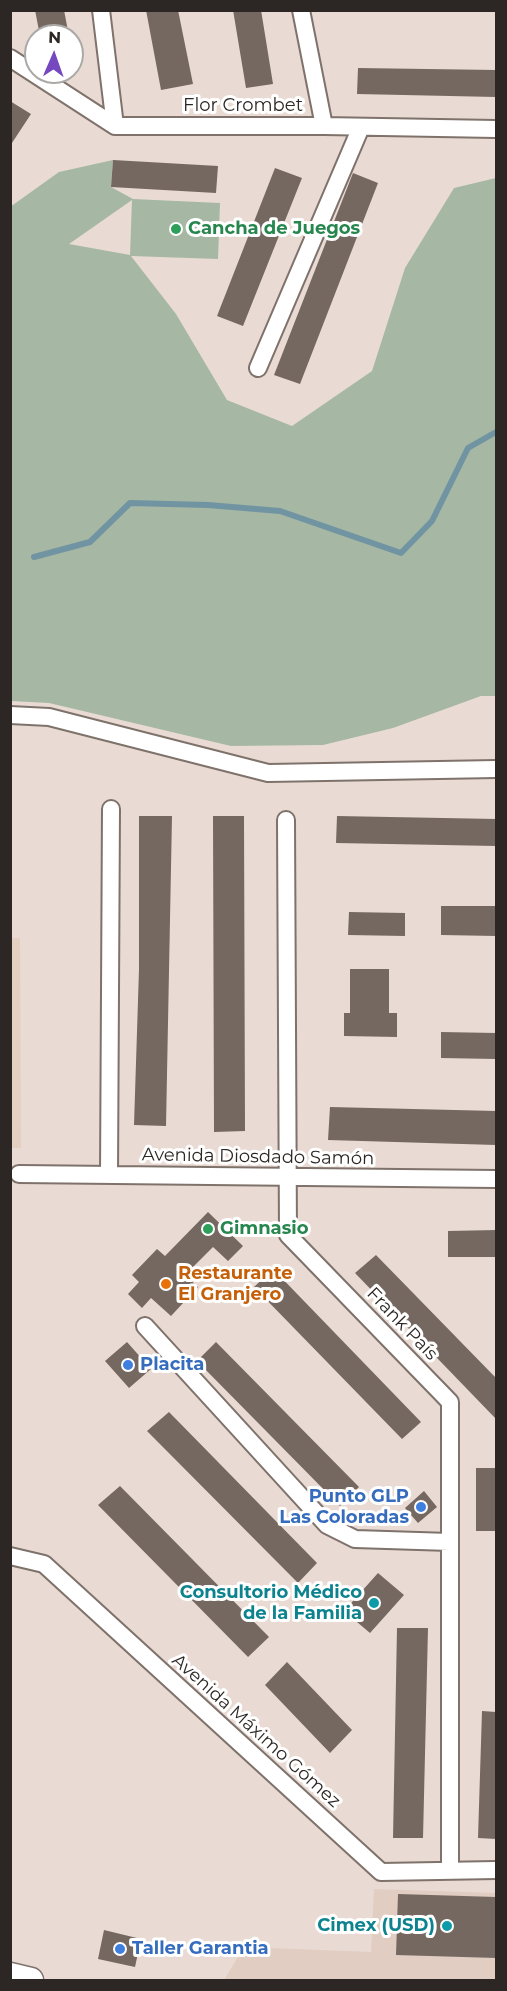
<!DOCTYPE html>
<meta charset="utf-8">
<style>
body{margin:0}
#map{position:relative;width:507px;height:1991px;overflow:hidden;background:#e9dbd3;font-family:Montserrat,sans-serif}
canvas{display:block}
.frame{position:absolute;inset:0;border:12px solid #2c2724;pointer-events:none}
.north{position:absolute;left:24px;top:24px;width:60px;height:60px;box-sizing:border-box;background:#fff;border:2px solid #aba9a7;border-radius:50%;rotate:2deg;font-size:16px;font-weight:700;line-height:24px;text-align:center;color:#2c2724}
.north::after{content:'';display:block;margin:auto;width:21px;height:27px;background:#7648c0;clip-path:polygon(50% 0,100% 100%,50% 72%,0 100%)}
</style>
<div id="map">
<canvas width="507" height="1991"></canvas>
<div class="frame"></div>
<div class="north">N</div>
</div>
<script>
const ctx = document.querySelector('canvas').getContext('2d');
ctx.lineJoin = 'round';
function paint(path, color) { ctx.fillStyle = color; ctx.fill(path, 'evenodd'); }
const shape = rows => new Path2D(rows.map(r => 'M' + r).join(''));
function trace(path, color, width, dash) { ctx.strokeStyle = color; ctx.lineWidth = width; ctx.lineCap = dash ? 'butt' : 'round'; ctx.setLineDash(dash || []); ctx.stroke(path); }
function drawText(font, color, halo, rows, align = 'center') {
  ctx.font = font + ' Montserrat,sans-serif'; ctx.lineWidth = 6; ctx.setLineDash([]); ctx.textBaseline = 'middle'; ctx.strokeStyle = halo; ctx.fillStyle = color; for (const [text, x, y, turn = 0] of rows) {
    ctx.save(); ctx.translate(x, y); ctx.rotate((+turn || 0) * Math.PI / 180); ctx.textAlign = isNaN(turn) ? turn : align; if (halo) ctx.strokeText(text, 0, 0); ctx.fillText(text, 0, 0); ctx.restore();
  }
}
const built = shape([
 [374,1889,496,1893,496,1980,224,1980,244,1947,371,1952]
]);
const education = shape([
 [10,938,20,938,21,1148,11,1148]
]);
const green = shape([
 [113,160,111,187,133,199,220,203,218,259,131,256,176,314,227,400,292,426,372,371,405,268,454,188,496,178,496,696,481,696,393,728,323,745,231,746,49,703,11,701,10,207,59,172],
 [132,200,130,255,69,244]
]);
const stream = shape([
 [34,557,90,542,130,503,208,505,280,511,401,553,432,521,468,448,496,432]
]);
const building = shape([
 [35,10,64,10,68,31,40,36],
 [146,10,178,10,193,84,161,90],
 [233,10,261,10,273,84,246,88],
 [358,68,496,70,496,97,357,94],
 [10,101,31,114,10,146],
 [113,160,218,166,216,193,111,187],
 [275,168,302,178,243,326,217,316],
 [353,173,378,183,300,384,274,375],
 [139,816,172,816,166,1126,134,1125,139,969],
 [213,816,244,816,245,1131,214,1132],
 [337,816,496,819,496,846,336,843],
 [441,906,496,906,496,936,441,935],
 [349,912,405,913,405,936,348,935],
 [350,969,389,969,389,1013,397,1013,397,1037,344,1036,344,1013,350,1013],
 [441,1032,496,1033,496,1059,441,1058],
 [330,1107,496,1111,496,1145,328,1140],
 [208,1212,243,1246,228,1261,213,1247,185,1275,198,1287,171,1316,151,1298,142,1308,128,1294,139,1282,132,1275,157,1249,165,1256],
 [496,1230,496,1257,448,1257,448,1231],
 [376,1255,496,1378,496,1419,355,1273],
 [273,1269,421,1422,402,1439,254,1287],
 [127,1342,151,1369,129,1388,105,1361],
 [216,1342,359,1487,340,1506,197,1361],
 [169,1412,317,1563,298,1583,147,1431],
 [476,1468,496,1468,496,1531,476,1531],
 [120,1486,269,1637,248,1657,98,1505],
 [424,1491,437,1507,418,1523,405,1508],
 [378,1573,404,1595,370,1633,344,1611],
 [397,1628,428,1628,423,1838,393,1838],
 [287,1662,352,1730,330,1753,265,1685],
 [482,1711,496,1712,496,1839,478,1838],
 [398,1894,496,1897,496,1958,396,1955],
 [104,1930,141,1939,135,1967,98,1959]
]);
const minor = shape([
 [101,10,115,126],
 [301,10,324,126],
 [10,58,115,126,324,126,496,129],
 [258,368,361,127],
 [10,715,49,717,268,773,496,769],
 [286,820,288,1235,450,1402,450,1871],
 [19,1174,496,1179],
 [109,1175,111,809],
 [145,1326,327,1525,355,1539,450,1542],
 [10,1556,44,1564,381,1872,496,1870]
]);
const secondary = shape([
 [10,1975,31,1980]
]);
const markers = [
 [176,229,6,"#2e9e5b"],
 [208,1229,6,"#2e9e5b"],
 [166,1284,6,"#e8710a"],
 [128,1365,6,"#3f7fe0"],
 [421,1507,6,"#3f7fe0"],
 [374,1603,6,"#0f9aa8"],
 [447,1926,6,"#0f9aa8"],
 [120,1949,6,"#3f7fe0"]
];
const streetNames = [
 ["Flor Crombet",243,106],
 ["Avenida Diosdado Samón",258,1157,1],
 ["Frank País",402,1324,46],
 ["Avenida Máximo Gómez",256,1731,42]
];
const leisureNames = [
 ["Cancha de Juegos",188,229],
 ["Gimnasio",220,1229]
];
const foodNames = [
 ["Restaurante",178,1274],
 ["El Granjero",178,1295]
];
const shopNames = [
 ["Placita",140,1365],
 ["Punto GLP",409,1497,"right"],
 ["Las Coloradas",409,1518,"right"],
 ["Taller Garantia",132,1949]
];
const cultureNames = [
 ["Consultorio Médico",362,1593],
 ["de la Familia",362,1614],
 ["Cimex (USD)",435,1926]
];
paint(built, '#e1cdc1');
paint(education, '#e3d0c1');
paint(green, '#a6b8a3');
trace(stream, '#7194a3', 6);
paint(building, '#746861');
trace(minor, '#7e726b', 20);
trace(secondary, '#7e726b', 27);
trace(minor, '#fff', 16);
trace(secondary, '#fff', 24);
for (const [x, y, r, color] of markers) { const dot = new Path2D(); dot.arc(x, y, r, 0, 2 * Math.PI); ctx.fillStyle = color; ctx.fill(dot); trace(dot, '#fff', 2); }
drawText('18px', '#2c2724', '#fff', streetNames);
drawText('bold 18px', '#27864d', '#fff', leisureNames, 'left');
drawText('bold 18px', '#c56008', '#fff', foodNames, 'left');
drawText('bold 18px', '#366cbe', '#fff', shopNames, 'left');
drawText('bold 18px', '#0d838f', '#fff', cultureNames, 'right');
</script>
